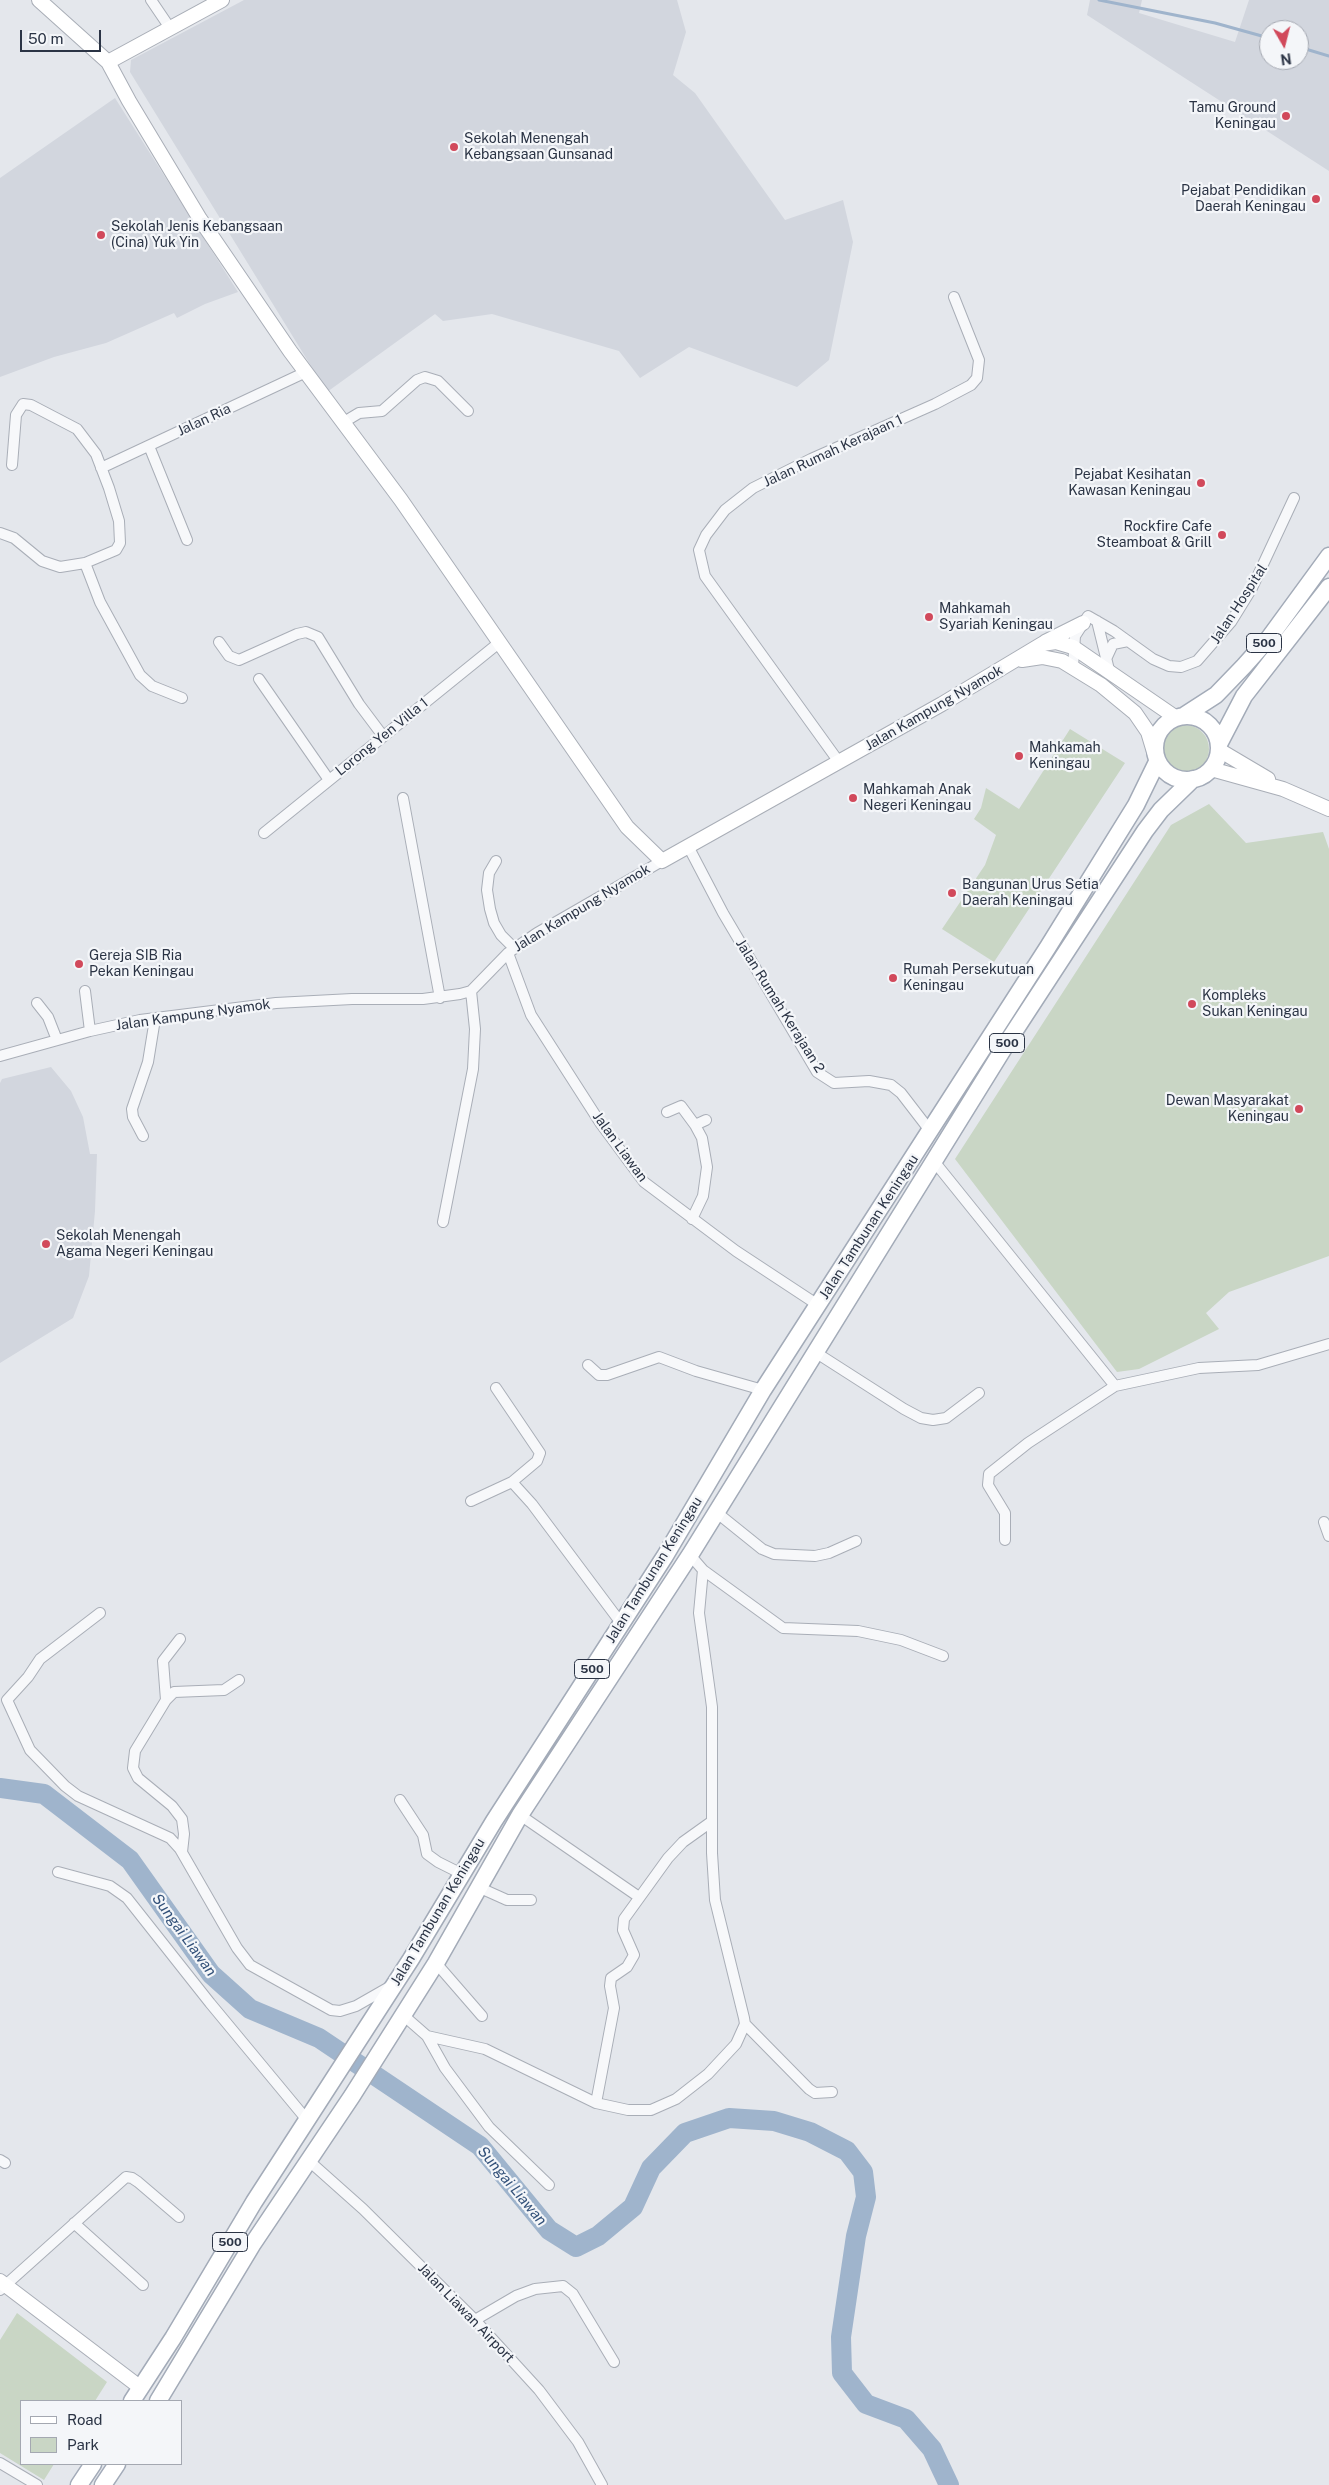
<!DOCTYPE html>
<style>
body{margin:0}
#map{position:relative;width:1329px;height:2485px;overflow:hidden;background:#e4e7ec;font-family:"Public Sans",sans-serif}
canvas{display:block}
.legend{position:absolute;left:20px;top:2400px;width:162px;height:65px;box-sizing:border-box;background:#f4f6f9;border:1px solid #a4a8b1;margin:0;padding:6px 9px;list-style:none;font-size:15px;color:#2b3445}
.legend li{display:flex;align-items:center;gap:10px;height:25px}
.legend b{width:25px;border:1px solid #a4a8b1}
.north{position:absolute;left:1259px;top:20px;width:50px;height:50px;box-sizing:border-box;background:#f4f6f9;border:1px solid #a4a8b1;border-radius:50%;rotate:172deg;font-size:14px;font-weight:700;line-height:20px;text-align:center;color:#2b3445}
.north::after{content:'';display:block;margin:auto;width:18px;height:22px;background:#d1495b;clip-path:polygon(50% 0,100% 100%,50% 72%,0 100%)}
.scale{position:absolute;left:20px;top:30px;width:81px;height:22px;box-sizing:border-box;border:2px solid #2b3445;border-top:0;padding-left:6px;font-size:15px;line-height:18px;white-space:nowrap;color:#2b3445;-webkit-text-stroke:4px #f4f6f9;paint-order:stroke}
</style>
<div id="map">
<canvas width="1329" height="2485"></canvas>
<ul class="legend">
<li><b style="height:6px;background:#fff"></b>Road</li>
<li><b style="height:14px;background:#c9d6c5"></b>Park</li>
</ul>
<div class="north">N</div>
<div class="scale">50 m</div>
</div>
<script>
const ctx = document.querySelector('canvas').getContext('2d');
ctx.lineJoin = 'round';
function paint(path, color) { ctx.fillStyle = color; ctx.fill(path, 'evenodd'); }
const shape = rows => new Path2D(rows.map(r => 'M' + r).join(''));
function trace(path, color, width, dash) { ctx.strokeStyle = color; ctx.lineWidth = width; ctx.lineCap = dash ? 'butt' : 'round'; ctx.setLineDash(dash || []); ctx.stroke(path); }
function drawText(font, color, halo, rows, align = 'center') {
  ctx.font = font + ' "Public Sans",sans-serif'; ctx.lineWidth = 4.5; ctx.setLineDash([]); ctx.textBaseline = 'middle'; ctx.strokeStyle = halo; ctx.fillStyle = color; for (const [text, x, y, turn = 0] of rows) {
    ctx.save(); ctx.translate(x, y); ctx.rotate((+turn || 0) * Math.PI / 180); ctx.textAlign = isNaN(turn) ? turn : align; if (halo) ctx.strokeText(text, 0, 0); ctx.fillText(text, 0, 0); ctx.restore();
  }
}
const built = shape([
 [244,0,677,0,686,32,673,75,695,93,785,220,843,200,853,242,829,360,797,387,689,347,640,378,619,351,492,314,443,321,435,314,327,392,130,72,131,60],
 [1090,0,1142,0,1139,13,1235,42,1249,0,1329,0,1329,171,1087,15],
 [1269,30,1299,30,1299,60,1269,60],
 [115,98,238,292,205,304,177,318,174,313,106,343,54,357,0,377,0,178],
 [51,1067,71,1091,83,1117,90,1154,97,1154,95,1211,89,1276,73,1318,0,1363,0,1083,2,1079]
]);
const green = shape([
 '1161 749a24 24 0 1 1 48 0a24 24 0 1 1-48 0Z',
 [1070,729,1125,763,994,962,942,929,985,865,996,835,974,819,981,808,986,788,1019,809],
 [1209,804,1246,843,1323,832,1329,849,1329,1256,1229,1292,1206,1313,1219,1329,1139,1369,1117,1372,955,1159,1171,825],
 [17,2313,107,2382,95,2401,21,2401,21,2464,54,2464,44,2480,0,2453,0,2340]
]);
const stream = shape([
 [1099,0,1215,23,1269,38],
 [1299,47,1329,56]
]);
const river = shape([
 [0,1788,44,1794,130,1860,211,1974,250,2009,319,2038,480,2146,549,2230,576,2247,598,2236,633,2207,651,2168,685,2133,729,2118,774,2121,810,2132,847,2151,863,2172,866,2197,856,2236,841,2337,842,2373,866,2404,906,2419,932,2449,949,2485]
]);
const street = shape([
 [151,0,170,28],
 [344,422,359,413,382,411,417,380,425,377,438,381,468,411],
 [149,446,187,540],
 [101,468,306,372],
 [0,533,14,538,42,561,60,567,85,563,116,550,120,543,119,521,109,488,96,454,77,429,31,405,23,404,16,415,12,465],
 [85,563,100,602,140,675,152,686,182,698],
 [1097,621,1110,674],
 [219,642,229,656,239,660,297,634,306,632,318,637,359,704,383,736],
 [1107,657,1113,644,1128,641],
 [1073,667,1075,636,1088,616,1114,631,1153,659,1169,666,1181,667,1197,661,1231,622,1252,588,1294,498],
 [259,679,329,780],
 [839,762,705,576,699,550,706,535,725,510,753,488,811,459,935,404,971,385,977,378,979,360,954,297],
 [403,798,440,998],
 [264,833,500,642],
 [688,846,723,913,817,1072,834,1083,869,1081,891,1085,901,1093,931,1132],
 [496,861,489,873,487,890,490,909,494,923,501,935,514,948],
 [508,953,531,1015,601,1124,644,1182,736,1251,818,1305],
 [85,991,90,1031],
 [37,1003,48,1017,57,1040],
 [0,1056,90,1031,140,1020,276,1003,352,999,423,999,460,994,471,991,508,953,537,933,662,861],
 [667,1112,681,1106,695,1125],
 [143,1136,133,1117,132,1109,148,1062,155,1019],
 [933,1160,1115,1386,1199,1368,1258,1365,1329,1344],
 [692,1219,703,1196,707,1167,702,1138,695,1125,706,1120],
 [443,1222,473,1069,475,1029,471,991],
 [815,1352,904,1409,921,1418,933,1420,946,1418,979,1393],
 [588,1365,599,1375,607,1375,659,1357,696,1371,763,1390],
 [496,1388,540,1453,537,1461,512,1482],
 [471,1501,512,1482,532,1504,621,1623],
 [716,1512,762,1549,774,1554,815,1556,829,1553,856,1541],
 [1324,1522,1329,1536],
 [1005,1540,1005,1513,988,1485,989,1474,1028,1443,1115,1386],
 [703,1570,783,1628,858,1631,901,1640,943,1656],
 [100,1613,40,1659,28,1677,7,1700,30,1750,65,1786,78,1796,170,1838,180,1849,237,1948,250,1965,331,2010,340,2011,356,2006,391,1986],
 [166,1700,163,1661,180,1639],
 [400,1800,423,1835,427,1854,438,1862,462,1874],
 [520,1815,639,1897],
 [182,1852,184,1834,182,1819,172,1806,138,1778,133,1768,135,1751,166,1700,174,1692,224,1690,239,1680],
 [58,1872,110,1886,127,1898,210,2003,307,2120],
 [478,1887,507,1900,531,1900],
 [436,1963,482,2016],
 [403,2015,427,2036,485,2049,596,2103,628,2110,651,2110,676,2099,708,2074,736,2044,745,2024,744,2018,715,1900,712,1853,712,1707,699,1613,703,1570,690,1555],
 [745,2024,809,2089,815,2093,832,2092],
 [427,2036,445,2068,489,2127,549,2185],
 [596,2103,614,2008,610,1986,611,1978,627,1967,634,1955,623,1930,624,1919,668,1858,683,1842,711,1822],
 [0,2160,5,2163],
 [308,2160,363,2209,475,2320,539,2390,578,2442,602,2485],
 [74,2223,143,2285],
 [0,2290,126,2177,132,2178,138,2182,179,2217],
 [475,2320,516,2296,535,2289,563,2286,573,2294,614,2362],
 [0,2463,37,2485]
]);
const secondary = shape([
 [39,0,108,62,129,101,200,219,290,351,401,500,627,827,662,861,942,704,1042,644,1056,642,1073,647,1175,717],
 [108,62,222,0],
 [1045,642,1083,623],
 [1022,660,1042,657,1062,661,1101,685,1135,713,1148,732,1154,752],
 [1219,750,1268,779],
 [1211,769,1283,789,1329,809],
 [0,2281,141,2388]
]);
const primary = shape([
 [1185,715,1216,695,1244,666,1269,638,1329,556],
 '1155 748a32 32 0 1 1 64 0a32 32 0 1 1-64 0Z',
 [1219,744,1244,696,1329,587],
 [132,2401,173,2338,254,2202,411,1959,494,1821,665,1556,763,1390,1048,947,1136,805,1157,762],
 [158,2401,252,2245,352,2096,436,1963,520,1815,690,1555,1012,1035,1145,831,1161,810,1193,779],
 [79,2485,93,2464],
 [103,2485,117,2464]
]);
const markers = [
 [1286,116,5,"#d1495b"],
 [454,147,5,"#d1495b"],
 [1316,199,5,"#d1495b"],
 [101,235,5,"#d1495b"],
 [1201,483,5,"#d1495b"],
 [1222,535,5,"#d1495b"],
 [929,617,5,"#d1495b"],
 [1019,756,5,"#d1495b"],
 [853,798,5,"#d1495b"],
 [952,893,5,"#d1495b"],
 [79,964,5,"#d1495b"],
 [893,978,5,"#d1495b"],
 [1192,1004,5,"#d1495b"],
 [1299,1109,5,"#d1495b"],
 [46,1244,5,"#d1495b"]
];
const shields = [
 [1264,643,35],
 [1007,1043,35],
 [592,1669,35],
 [230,2242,35]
];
const shieldNames = [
 ["500",1264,643],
 ["500",1007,1043],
 ["500",592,1669],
 ["500",230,2242]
];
const poiNames = [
 ["Tamu Ground",1276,108,"right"],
 ["Keningau",1276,124,"right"],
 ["Sekolah Menengah",464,139],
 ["Kebangsaan Gunsanad",464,155],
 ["Pejabat Pendidikan",1306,191,"right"],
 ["Daerah Keningau",1306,207,"right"],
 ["Sekolah Jenis Kebangsaan",111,227],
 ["(Cina) Yuk Yin",111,243],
 ["Pejabat Kesihatan",1191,475,"right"],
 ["Kawasan Keningau",1191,491,"right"],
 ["Rockfire Cafe",1212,527,"right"],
 ["Steamboat & Grill",1212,543,"right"],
 ["Mahkamah",939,609],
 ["Syariah Keningau",939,625],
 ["Mahkamah",1029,748],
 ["Keningau",1029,764],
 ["Mahkamah Anak",863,790],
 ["Negeri Keningau",863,806],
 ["Bangunan Urus Setia",962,885],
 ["Daerah Keningau",962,901],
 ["Gereja SIB Ria",89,956],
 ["Pekan Keningau",89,972],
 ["Rumah Persekutuan",903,970],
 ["Keningau",903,986],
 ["Kompleks",1202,996],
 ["Sukan Keningau",1202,1012],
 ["Dewan Masyarakat",1289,1101,"right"],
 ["Keningau",1289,1117,"right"],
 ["Sekolah Menengah",56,1236],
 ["Agama Negeri Keningau",56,1252]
];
const streetNames = [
 ["Jalan Ria",204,420,-25],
 ["Jalan Rumah Kerajaan 1",833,451,-25],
 ["Jalan Hospital",1239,604,-57],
 ["Jalan Kampung Nyamok",934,708,-30],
 ["Lorong Yen Villa 1",382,737,-39],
 ["Jalan Kampung Nyamok",582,908,-31],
 ["Jalan Rumah Kerajaan 2",780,1006,58],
 ["Jalan Kampung Nyamok",193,1015,-8],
 ["Jalan Liawan",620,1147,54],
 ["Jalan Tambunan Keningau",869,1227,-57],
 ["Jalan Tambunan Keningau",654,1570,-58],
 ["Jalan Tambunan Keningau",438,1912,-59],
 ["Jalan Liawan Airport",466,2313,46]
];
const waterNames = [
 ["Sungai Liawan",184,1935,54],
 ["Sungai Liawan",512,2186,50]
];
paint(built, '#d2d6de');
paint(green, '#c9d6c5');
trace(stream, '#9fb4cc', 3);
trace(river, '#9fb4cc', 20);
trace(street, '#a9aeb7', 12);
trace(secondary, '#a9aeb7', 16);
trace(primary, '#a3abb8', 19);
trace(street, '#f7f8fa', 10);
trace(secondary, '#fff', 14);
trace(primary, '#fff', 16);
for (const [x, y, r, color] of markers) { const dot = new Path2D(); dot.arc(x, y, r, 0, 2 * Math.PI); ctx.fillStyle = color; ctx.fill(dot); trace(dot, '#f4f6f9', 2); }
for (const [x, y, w] of shields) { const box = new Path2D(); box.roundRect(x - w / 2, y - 9.5, w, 19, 4); ctx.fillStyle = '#f4f6f9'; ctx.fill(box); trace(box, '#2b3445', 1); }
drawText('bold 12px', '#2b3445', null, shieldNames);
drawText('14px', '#2b3445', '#f4f6f9', poiNames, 'left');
drawText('14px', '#2b3445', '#f4f6f9', streetNames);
drawText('italic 15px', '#34527a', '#f4f6f9', waterNames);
</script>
